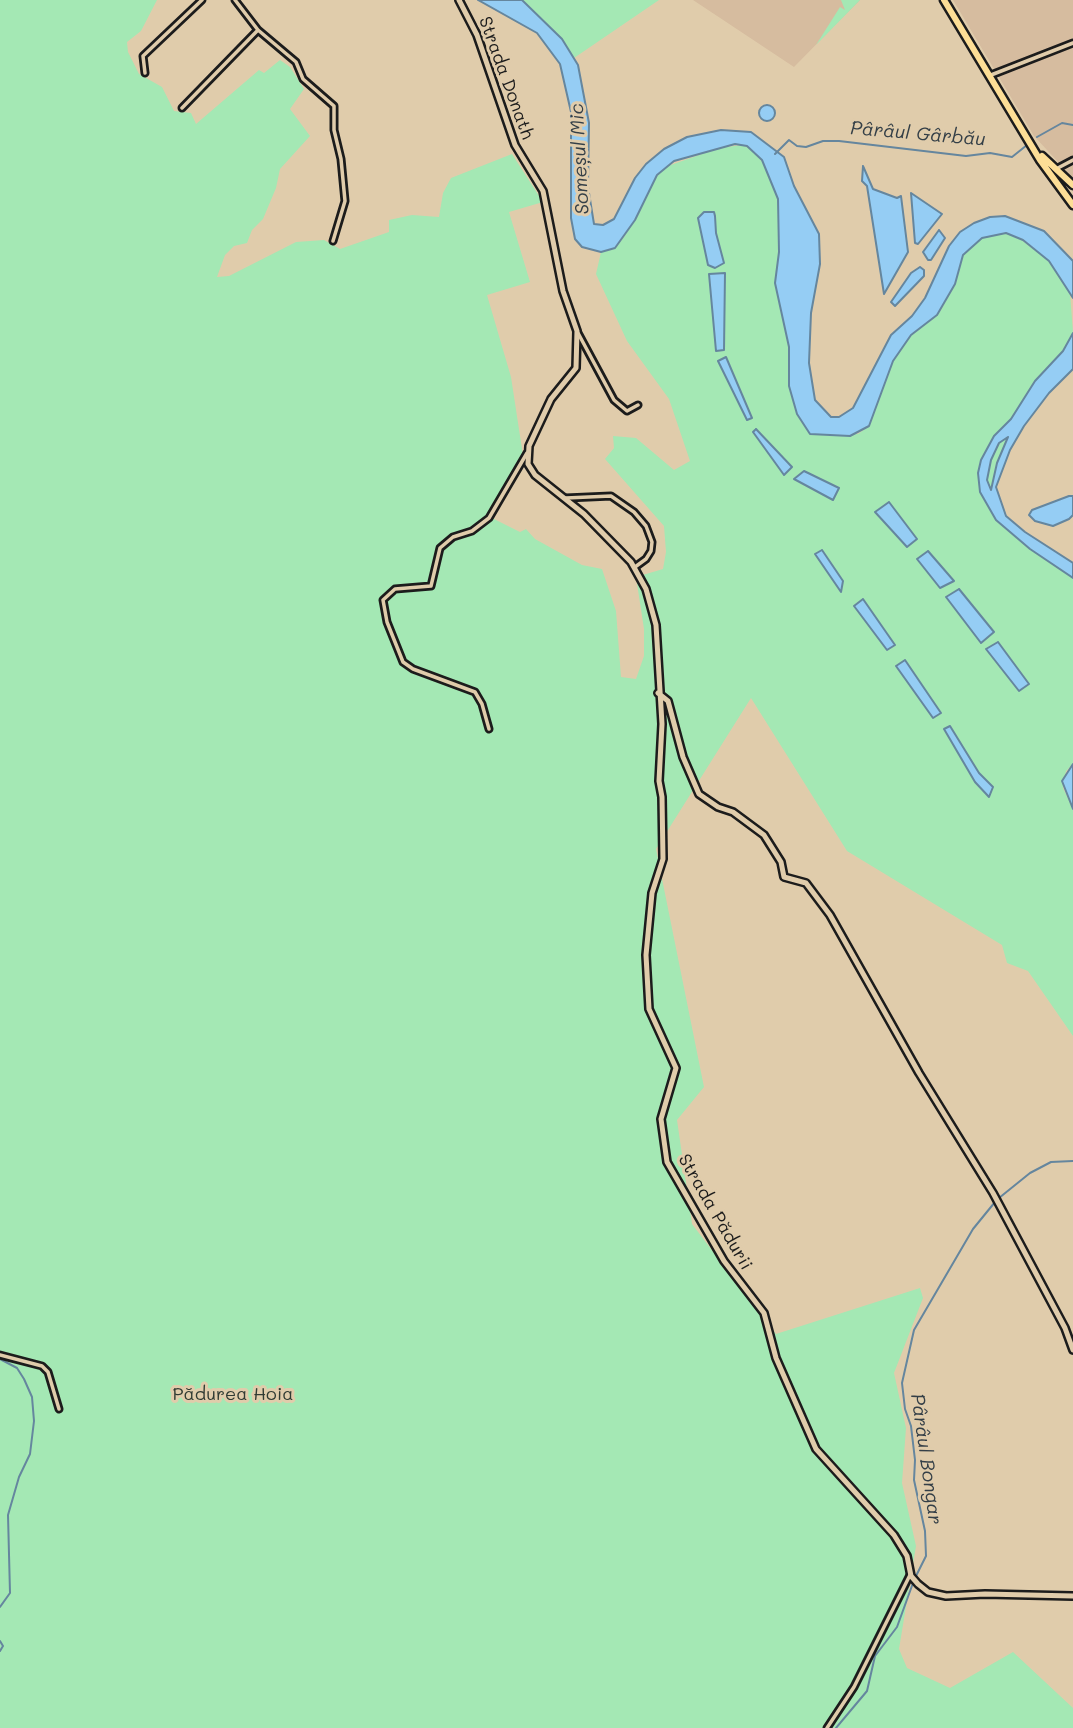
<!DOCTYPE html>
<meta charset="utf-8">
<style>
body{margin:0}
canvas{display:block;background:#e0ccab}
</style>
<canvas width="1073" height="1728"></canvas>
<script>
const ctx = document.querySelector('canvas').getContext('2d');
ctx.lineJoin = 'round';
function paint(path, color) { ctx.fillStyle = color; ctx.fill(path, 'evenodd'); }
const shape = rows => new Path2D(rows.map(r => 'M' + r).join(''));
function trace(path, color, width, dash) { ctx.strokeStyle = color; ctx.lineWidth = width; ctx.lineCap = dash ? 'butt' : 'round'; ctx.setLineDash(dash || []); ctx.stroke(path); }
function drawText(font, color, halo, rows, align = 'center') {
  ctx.font = font + ' Mali,sans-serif'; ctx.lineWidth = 6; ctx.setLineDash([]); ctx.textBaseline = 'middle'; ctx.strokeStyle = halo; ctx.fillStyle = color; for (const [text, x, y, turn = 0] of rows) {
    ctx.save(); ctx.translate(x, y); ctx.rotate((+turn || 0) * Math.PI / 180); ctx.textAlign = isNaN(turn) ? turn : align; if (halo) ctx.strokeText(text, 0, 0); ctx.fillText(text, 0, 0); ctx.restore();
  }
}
const built = shape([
 [693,0,860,0,794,67],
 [953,0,1073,0,1073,178,1034,136]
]);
const green = shape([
 [0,0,157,0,141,31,127,42,128,52,139,74,162,87,174,111,191,113,196,124,259,70,264,73,280,60,290,67,304,89,290,109,310,136,280,169,276,188,263,219,252,230,247,243,234,246,225,255,217,277,229,276,296,242,324,240,340,249,389,232,389,220,412,215,439,217,443,193,451,178,512,154,543,202,509,212,530,282,487,295,511,377,524,462,492,518,520,532,526,529,535,539,582,565,602,569,616,611,621,677,636,679,644,656,644,629,636,577,663,569,666,552,664,526,605,459,614,448,613,436,636,438,674,470,690,461,669,399,627,341,596,274,601,252,615,248,624,237,657,175,668,166,719,148,742,145,753,150,766,167,778,199,789,347,789,386,801,422,815,435,858,434,869,426,893,361,911,335,941,310,955,284,963,255,974,242,997,232,1015,235,1049,261,1070,293,1073,333,1069,343,1027,393,1011,419,994,436,981,460,978,473,980,492,996,520,1030,549,1073,578,1073,764,1066,771,1063,788,1073,809,1073,1036,1028,971,1007,963,1002,945,847,851,751,698,656,849,704,1087,677,1120,692,1224,776,1334,920,1288,923,1298,894,1373,906,1428,902,1483,916,1546,899,1649,907,1668,950,1688,1013,1652,1073,1708,1073,1728,0,1728],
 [522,0,659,0,574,58,562,39],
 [841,0,860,0,816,45,840,7,845,10],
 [1008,436,995,471,991,490,987,480,991,460,999,443]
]);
const water = shape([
 [478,0,522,0,562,39,578,65,589,123,588,187,594,224,603,225,614,219,635,178,646,164,664,149,687,137,721,130,751,132,784,157,794,186,819,234,820,264,811,313,809,363,815,400,831,417,839,417,853,408,891,335,912,316,925,298,949,246,960,232,974,223,990,217,1005,216,1044,231,1073,261,1073,298,1049,261,1023,240,1006,233,982,238,963,255,955,284,937,315,911,335,893,361,869,426,850,436,810,434,797,414,789,386,789,347,775,283,779,252,778,199,762,160,747,146,735,144,674,161,657,175,635,220,615,248,601,252,582,247,575,239,571,218,571,112,560,64,537,33,478,0],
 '759 113a8 8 0 1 1 16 0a8 8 0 1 1-16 0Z',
 [863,166,873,189,897,198,901,196,908,252,884,294,867,186,862,181,863,166],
 [911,193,942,214,918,244,915,243,911,193],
 [704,212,714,212,715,216,716,233,724,263,715,268,708,265,698,218,704,212],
 [939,230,945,238,931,260,928,260,923,252,939,230],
 [920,267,924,270,924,276,895,306,891,302,911,273,920,267],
 [725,273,724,350,716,351,709,274,725,273],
 [1073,333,1073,369,1049,393,1024,426,1010,450,996,487,1006,516,1025,532,1073,563,1073,578,1030,549,996,520,980,492,978,473,981,460,994,436,1011,419,1035,381,1063,351,1073,333],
 [1008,437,997,463,991,490,987,480,991,460,999,443,1008,437],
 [726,357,752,418,747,420,718,361,726,357],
 [756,429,792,467,784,475,753,432,756,429],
 [804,471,839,488,833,500,794,479,804,471],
 [1069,496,1073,496,1073,515,1069,519,1053,526,1035,521,1029,515,1032,510,1069,496],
 [889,502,917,539,907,547,875,512,889,502],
 [822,550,843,581,841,592,815,554,822,550],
 [928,551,954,581,940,588,917,559,928,551],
 [959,589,994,632,981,643,946,597,959,589],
 [863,599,895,645,887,650,854,606,863,599],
 [998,642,1029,684,1019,691,986,649,998,642],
 [905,660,941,713,933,718,896,666,905,660],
 [950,726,979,773,993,787,989,797,975,782,944,729,950,726],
 [1073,764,1073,809,1062,781,1073,764]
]);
const stream = shape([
 [1037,137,1062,123,1073,125],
 [775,154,789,140,797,146,806,147,823,141,839,141,966,156,990,153,1012,157,1027,145],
 [999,1198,1030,1173,1051,1162,1073,1161],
 [0,1359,17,1368,24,1379,32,1397,34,1421,30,1454,19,1477,8,1515,10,1593,0,1607],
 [915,1578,926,1556,925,1531,914,1480,915,1460,911,1426,905,1409,902,1383,914,1330,973,1229,995,1202],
 [0,1641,3,1646,0,1651],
 [836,1728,867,1691,875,1656,897,1627,913,1583]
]);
const street = shape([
 [235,0,258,30,296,62,303,79,334,106,334,130,341,159,345,201,333,241],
 [145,73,143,56,202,0],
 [991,75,1073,43],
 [182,108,258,30],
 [1056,169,1073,160],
 [578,333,614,400,627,411,638,405],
 [566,498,611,496,634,512,646,526,652,542,651,551,646,559,635,567],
 [489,729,482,704,475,692,413,669,403,662,387,622,383,600,395,589,431,586,440,548,453,537,472,531,489,518,527,453],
 [0,1355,42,1366,48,1372,59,1409],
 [827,1728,854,1687,910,1575]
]);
const secondary = shape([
 [459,0,477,35,515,145,543,191,563,291,577,331,576,368,551,399,529,446,528,464,535,475,584,514,631,562,646,589,656,625,662,724,659,781,662,797,663,859,652,893,646,955,649,1009,676,1068,661,1119,667,1162,724,1261,764,1313,776,1358,816,1449,894,1535,907,1556,911,1576,918,1584,928,1592,946,1596,985,1594,1073,1596],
 [658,693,668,701,683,757,699,794,718,807,733,812,764,835,781,862,784,877,806,883,830,915,919,1073,993,1193,1065,1328,1073,1350]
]);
const primary = shape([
 [944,0,1040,160,1073,205],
 [1042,156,1073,185]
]);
const streetNames = [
 ["Strada Donath",506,78,70],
 ["Strada Pădurii",715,1212,60]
];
const parkNames = [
 ["Pădurea Hoia",233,1394]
];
const waterNames = [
 ["Pârâul Gârbău",918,134,5],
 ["Someșul Mic",580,159,-93],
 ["Pârâul Bongar",926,1459,82]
];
paint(built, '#d6bc9f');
paint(green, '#a4e8b4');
paint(water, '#95cdf4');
trace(water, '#65869e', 2);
trace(stream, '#65869e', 2);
trace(street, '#1c1c1c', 9);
trace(secondary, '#1c1c1c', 10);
trace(primary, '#1c1c1c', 11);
trace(street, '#e0ccab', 3.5);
trace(secondary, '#e0ccab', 5);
trace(primary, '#fdde96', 6);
drawText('18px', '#1c1c1c', '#e0ccab', streetNames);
drawText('18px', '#303b33', '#e0ccab', parkNames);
drawText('italic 19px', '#343f47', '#e0ccab', waterNames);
</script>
